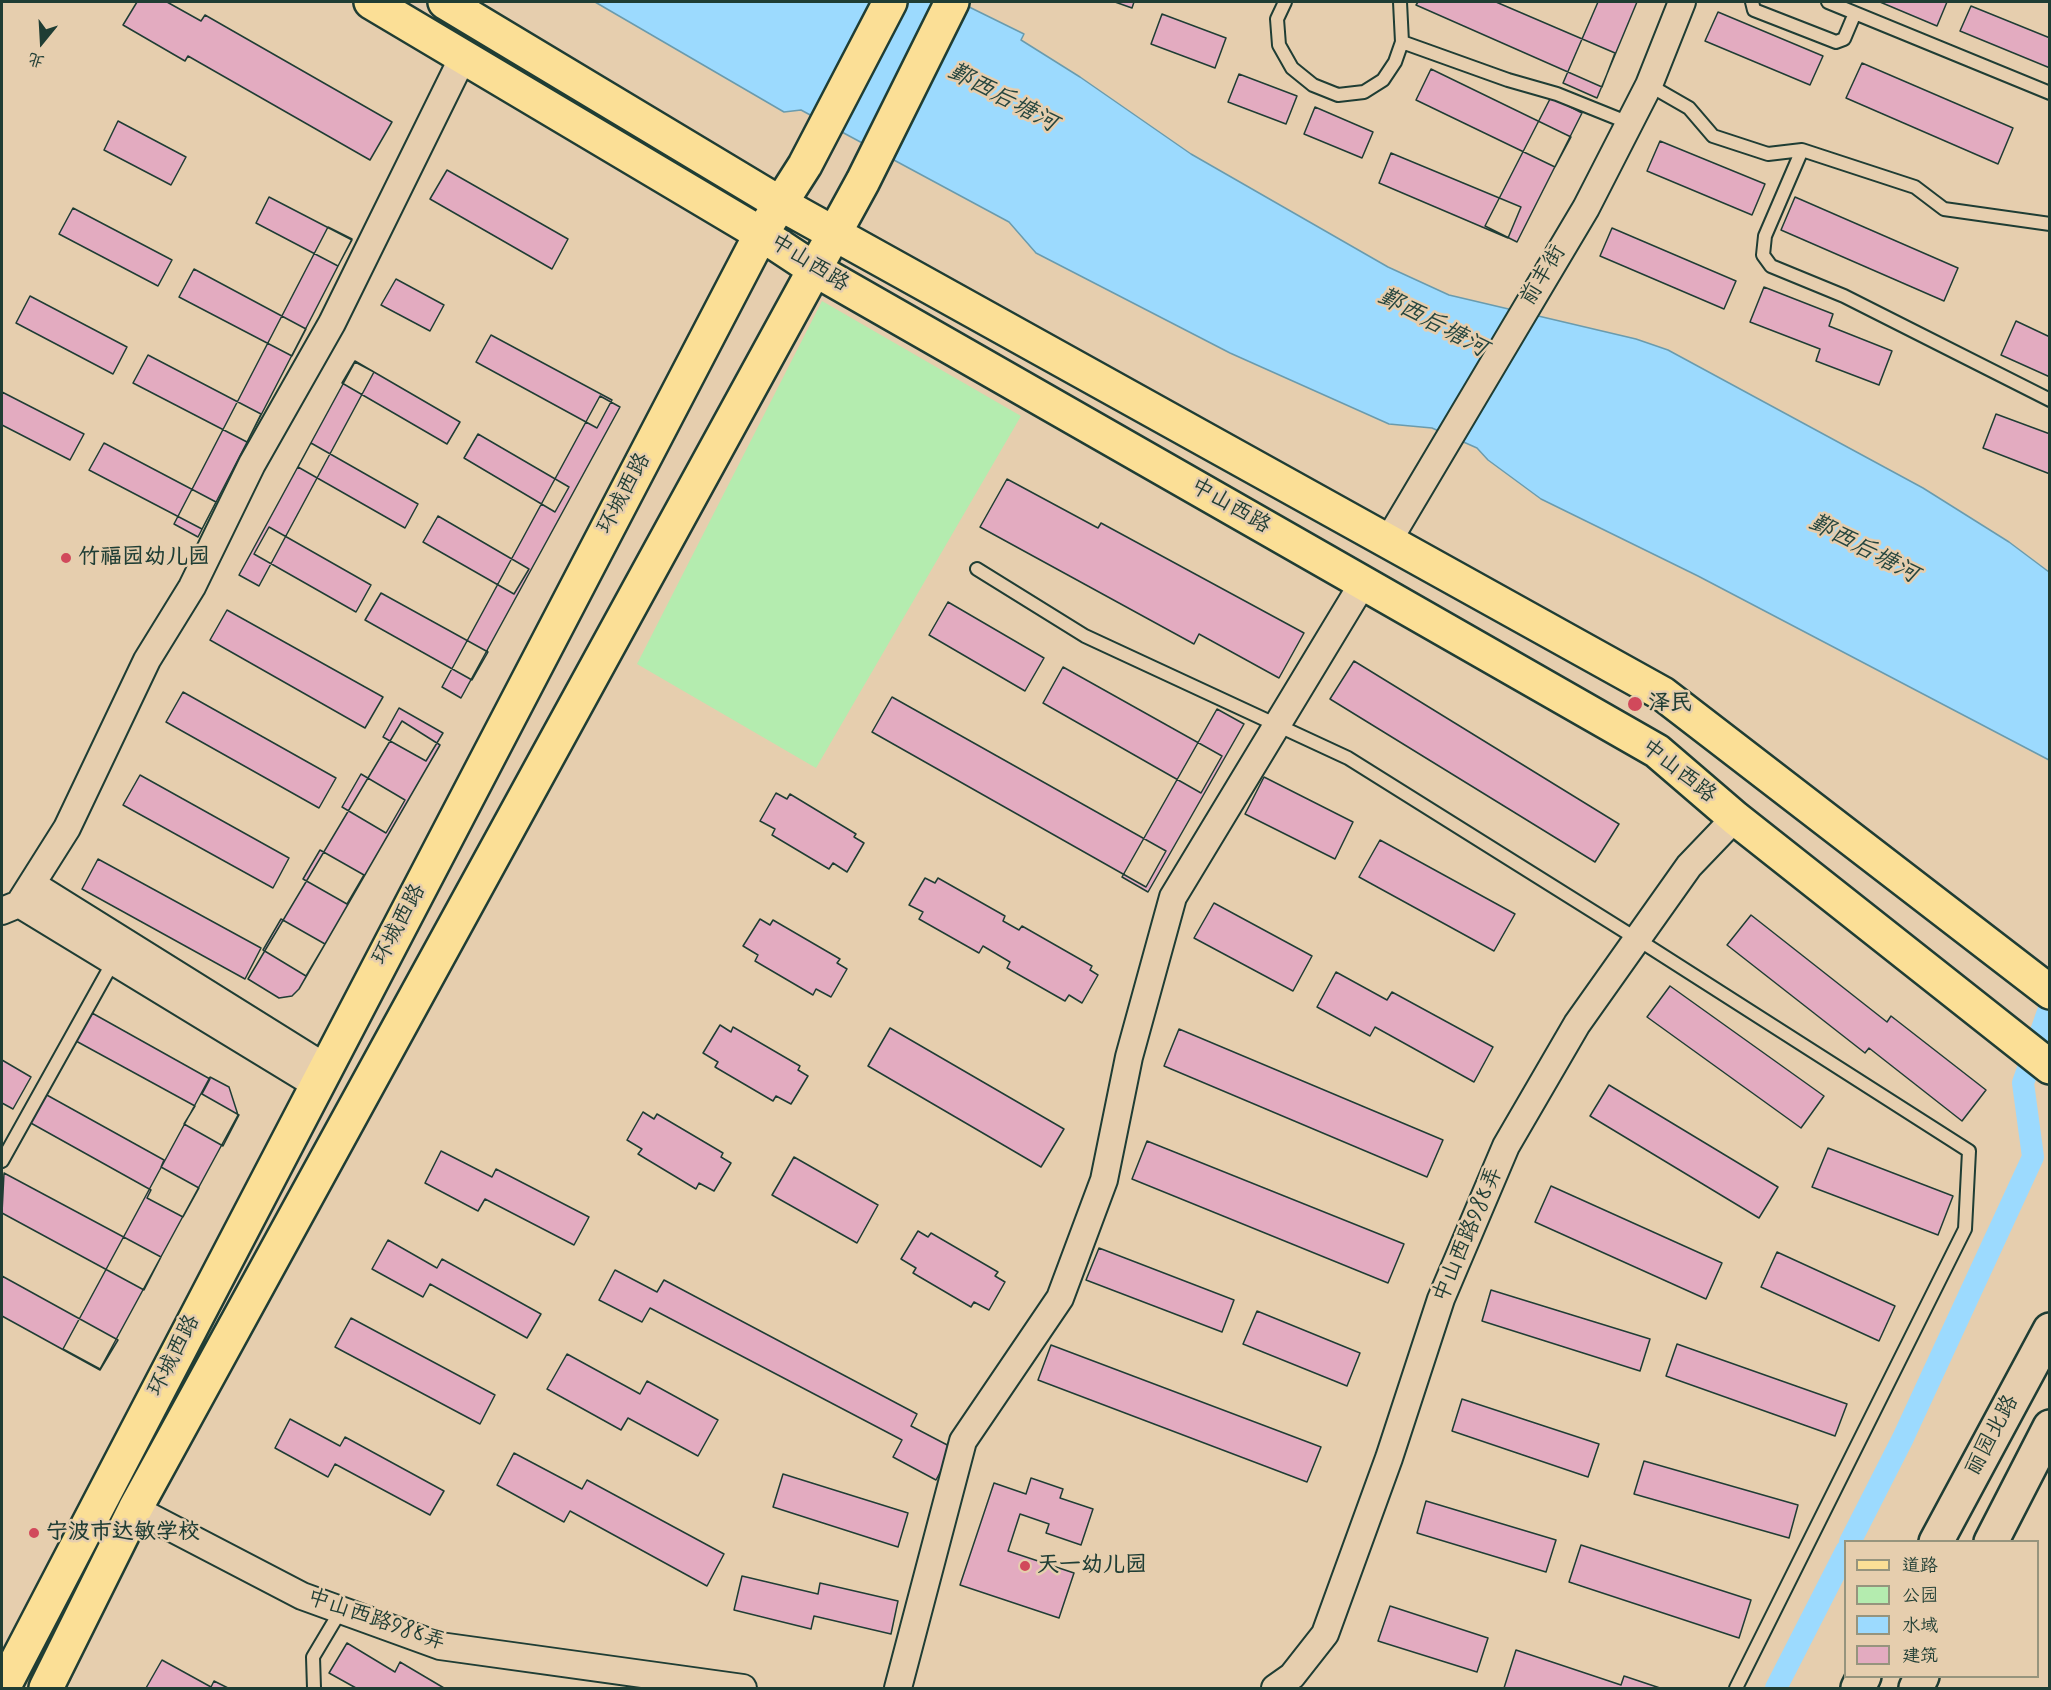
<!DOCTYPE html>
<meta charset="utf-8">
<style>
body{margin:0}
#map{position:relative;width:2051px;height:1690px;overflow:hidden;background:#e6ceae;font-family:Mynerve,"LXGW WenKai TC",sans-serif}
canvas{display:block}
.frame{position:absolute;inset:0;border:3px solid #1f3d34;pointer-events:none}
.legend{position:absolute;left:1844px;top:1540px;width:195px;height:138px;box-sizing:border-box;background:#e6ceae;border:2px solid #96947d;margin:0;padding:8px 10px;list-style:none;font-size:18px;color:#1f3d34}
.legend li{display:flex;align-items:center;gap:12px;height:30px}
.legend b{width:30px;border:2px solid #96947d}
.north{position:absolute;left:12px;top:12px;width:60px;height:60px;-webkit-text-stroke:4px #e6ceae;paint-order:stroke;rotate:198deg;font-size:16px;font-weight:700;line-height:24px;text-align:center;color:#1f3d34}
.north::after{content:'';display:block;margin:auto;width:21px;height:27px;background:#1f3d34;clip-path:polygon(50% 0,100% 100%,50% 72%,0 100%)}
</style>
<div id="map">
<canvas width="2051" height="1690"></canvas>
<div class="frame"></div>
<ul class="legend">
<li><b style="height:8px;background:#fbdf96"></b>道路</li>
<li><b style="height:16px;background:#b4ecaf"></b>公园</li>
<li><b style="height:16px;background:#9cdafe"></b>水域</li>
<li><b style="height:16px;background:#e3abc0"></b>建筑</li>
</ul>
<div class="north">北</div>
</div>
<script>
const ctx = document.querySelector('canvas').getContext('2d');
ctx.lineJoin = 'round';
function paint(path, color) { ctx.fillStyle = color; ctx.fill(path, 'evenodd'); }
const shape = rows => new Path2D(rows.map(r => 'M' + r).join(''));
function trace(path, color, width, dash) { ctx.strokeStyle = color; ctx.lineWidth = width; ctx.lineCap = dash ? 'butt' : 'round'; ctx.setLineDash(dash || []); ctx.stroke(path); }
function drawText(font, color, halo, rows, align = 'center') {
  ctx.font = font + ' Mynerve,"LXGW WenKai TC",sans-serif'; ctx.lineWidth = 5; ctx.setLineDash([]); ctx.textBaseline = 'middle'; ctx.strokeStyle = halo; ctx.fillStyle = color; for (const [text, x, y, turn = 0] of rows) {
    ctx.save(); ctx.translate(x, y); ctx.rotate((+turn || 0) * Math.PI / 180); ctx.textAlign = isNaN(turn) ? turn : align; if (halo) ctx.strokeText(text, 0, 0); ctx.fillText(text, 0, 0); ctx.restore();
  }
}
const green = shape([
 [822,301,1021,416,816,768,637,664]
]);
const water = shape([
 [595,2,959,2,1024,34,1021,40,1080,77,1191,154,1388,267,1449,295,1636,339,1668,350,1923,488,2009,542,2049,572,2049,760,1698,576,1541,499,1488,460,1477,448,1432,428,1389,424,1230,353,1036,253,1009,222,801,110,784,112,595,2]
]);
const canal = shape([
 [1850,1542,1903,1438,2033,1157,2023,1083,2050,1006],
 [1776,1688,1846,1551]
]);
const building = shape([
 [137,2,167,2,201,21,205,15,392,122,370,160,188,56,185,61,123,25,137,2],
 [1115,2,1134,2,1132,8,1115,2],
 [1418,2,1496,2,1615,53,1602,87,1416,5,1418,2],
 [1598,2,1637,2,1597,98,1563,83,1598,2],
 [1880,2,1947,2,1937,26,1880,2],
 [1971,6,2050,38,2050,68,1960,31,1971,6],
 [1718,12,1823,56,1810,85,1705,41,1718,12],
 [1162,14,1226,38,1215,68,1151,44,1162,14],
 [1862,63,2013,128,1998,164,1846,98,1862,63],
 [1431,69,1571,137,1555,167,1416,100,1431,69],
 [1239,74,1297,96,1286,124,1228,102,1239,74],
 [1551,97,1582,113,1517,242,1485,226,1551,97],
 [1315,107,1373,132,1362,158,1304,134,1315,107],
 [118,121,186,157,171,185,104,150,118,121],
 [1660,141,1765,184,1752,215,1647,171,1660,141],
 [1391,153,1521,207,1508,238,1379,183,1391,153],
 [447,170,568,239,552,269,430,199,447,170],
 [269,197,352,240,338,266,256,223,269,197],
 [1795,197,1958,268,1944,301,1781,230,1795,197],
 [73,208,172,260,158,286,59,234,73,208],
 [328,227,352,239,198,537,174,524,328,227],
 [1612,228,1736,281,1724,309,1600,256,1612,228],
 [194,269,306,329,292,356,179,297,194,269],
 [396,279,444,305,430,331,381,305,396,279],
 [1764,287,1833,314,1829,326,1892,351,1879,385,1816,361,1820,349,1750,322,1764,287],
 [30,296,127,347,113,374,16,323,30,296],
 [2016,321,2050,337,2050,377,2001,355,2016,321],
 [491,335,612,400,597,428,476,362,491,335],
 [148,355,261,414,247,442,133,383,148,355],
 [355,361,460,422,447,444,342,383,355,361],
 [355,362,374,372,259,586,239,575,355,362],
 [2,392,84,434,70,460,2,425,2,392],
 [600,396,620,407,461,698,442,687,600,396],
 [1996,414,2050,434,2050,474,1983,448,1996,414],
 [478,434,569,487,555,512,464,458,478,434],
 [104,443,216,502,202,529,89,470,104,443],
 [311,443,418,504,405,528,298,467,311,443],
 [1007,479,1098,528,1101,523,1304,633,1279,678,1199,634,1194,644,980,527,1007,479],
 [438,516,529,569,514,594,423,542,438,516],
 [269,527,371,585,356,612,254,554,269,527],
 [381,593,488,652,472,680,365,620,381,593],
 [948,602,1044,658,1025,691,929,635,948,602],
 [227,610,383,697,365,728,210,640,227,610],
 [1354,661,1619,824,1595,862,1330,699,1354,661],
 [1063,667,1222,756,1201,793,1043,703,1063,667],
 [183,692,336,778,319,808,166,722,183,692],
 [892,697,1166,851,1146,887,872,732,892,697],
 [399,708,443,733,426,761,383,737,399,708],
 [1217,709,1244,724,1148,892,1122,877,1217,709],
 [402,721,440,745,299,989,292,996,279,998,248,979,402,721],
 [361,774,405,800,386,833,342,807,361,774],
 [140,775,289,858,273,888,123,805,140,775],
 [1264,777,1353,822,1335,859,1245,814,1264,777],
 [776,793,787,799,790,794,856,834,854,837,864,843,847,872,833,863,829,869,772,835,775,829,760,821,776,793],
 [1380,840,1515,914,1494,951,1359,877,1380,840],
 [320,850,364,875,347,904,303,879,320,850],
 [98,859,261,948,245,979,82,889,98,859],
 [925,878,935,883,938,878,1005,916,1003,921,1019,930,1022,926,1092,966,1090,970,1098,975,1082,1003,1069,995,1065,1001,1007,968,1010,962,983,946,979,953,919,919,923,912,909,905,925,878],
 [1214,903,1312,956,1293,991,1194,938,1214,903],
 [1751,915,1887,1022,1891,1016,1986,1090,1962,1121,1869,1048,1865,1053,1727,945,1751,915],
 [281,919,325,944,306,976,263,950,281,919],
 [760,919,770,925,773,920,840,959,837,963,847,969,831,997,816,989,813,995,755,961,758,955,743,946,760,919],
 [1336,972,1387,1000,1392,992,1493,1047,1474,1082,1375,1027,1370,1036,1317,1007,1336,972],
 [1670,986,1824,1096,1801,1128,1647,1017,1670,986],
 [92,1013,210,1079,202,1094,239,1115,223,1146,184,1124,195,1106,76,1041,92,1013],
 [720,1025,731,1032,733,1027,800,1066,798,1070,808,1076,791,1104,776,1096,773,1101,715,1067,718,1062,703,1053,720,1025],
 [890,1028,1064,1129,1041,1167,868,1066,890,1028],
 [1179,1029,1443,1140,1427,1177,1164,1066,1179,1029],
 [2,1060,31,1077,13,1109,2,1103,2,1060],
 [210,1077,229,1087,238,1115,100,1369,63,1349,210,1077],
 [1609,1085,1778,1187,1759,1218,1590,1116,1609,1085],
 [45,1094,164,1160,161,1167,199,1188,183,1217,147,1198,151,1190,29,1122,45,1094],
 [643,1112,654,1119,657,1114,723,1153,721,1157,731,1163,714,1191,699,1183,696,1189,638,1154,642,1149,627,1140,643,1112],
 [1147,1141,1404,1244,1388,1283,1132,1179,1147,1141],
 [1828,1148,1953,1196,1938,1235,1812,1187,1828,1148],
 [441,1151,492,1177,496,1169,589,1217,574,1245,485,1199,478,1211,425,1183,441,1151],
 [794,1157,878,1205,857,1243,772,1195,794,1157],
 [4,1173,161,1257,144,1290,2,1213,4,1173],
 [1551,1186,1722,1263,1706,1299,1535,1222,1551,1186],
 [918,1231,928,1237,931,1233,998,1272,995,1276,1005,1282,989,1310,974,1302,971,1307,913,1273,916,1268,901,1259,918,1231],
 [388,1240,437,1268,442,1259,541,1314,527,1338,430,1284,423,1297,372,1269,388,1240],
 [1099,1248,1234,1300,1222,1332,1086,1280,1099,1248],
 [1777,1252,1895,1306,1879,1341,1761,1287,1777,1252],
 [615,1270,657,1292,664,1280,917,1414,911,1426,953,1448,936,1480,893,1457,902,1440,650,1308,642,1322,599,1300,615,1270],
 [2,1276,118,1340,100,1370,2,1316,2,1276],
 [1491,1290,1650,1339,1640,1371,1482,1321,1491,1290],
 [1257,1311,1360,1353,1347,1386,1243,1344,1257,1311],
 [351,1318,495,1395,480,1424,335,1347,351,1318],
 [1677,1344,1847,1404,1835,1436,1666,1376,1677,1344],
 [1051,1345,1321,1447,1307,1482,1038,1380,1051,1345],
 [567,1354,640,1394,647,1381,718,1420,698,1456,628,1418,621,1430,547,1389,567,1354],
 [1462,1399,1599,1444,1588,1477,1452,1431,1462,1399],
 [290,1419,340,1446,345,1437,444,1491,430,1515,335,1464,328,1477,275,1448,290,1419],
 [514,1453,582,1489,587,1480,724,1554,707,1586,570,1511,564,1522,497,1485,514,1453],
 [1644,1461,1798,1505,1789,1538,1634,1494,1644,1461],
 [783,1474,908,1513,898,1547,773,1507,783,1474],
 [1031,1478,1063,1489,1060,1498,1093,1509,1081,1545,1046,1533,1049,1524,1020,1514,1008,1551,1074,1573,1059,1618,960,1585,994,1483,1026,1494,1031,1478],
 [1426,1501,1556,1540,1546,1572,1417,1533,1426,1501],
 [1581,1545,1751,1600,1739,1638,1569,1582,1581,1545],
 [742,1576,818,1594,820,1583,898,1601,891,1634,814,1616,811,1629,734,1610,742,1576],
 [1390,1606,1488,1638,1477,1672,1378,1641,1390,1606],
 [347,1643,395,1672,400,1662,444,1688,356,1688,329,1673,347,1643],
 [1516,1650,1621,1685,1624,1676,1660,1688,1504,1688,1516,1650],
 [162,1660,211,1687,214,1681,228,1688,146,1688,162,1660]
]);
const service = shape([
 [1285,2,1277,19,1279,45,1292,68,1313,85,1338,95,1364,92,1383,80,1395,62,1402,42,1400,2],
 [1752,2,1754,10,1836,42,1844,39,1855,13],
 [1828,2,2050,93],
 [1402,42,1508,80,1557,94,1629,123],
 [1649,85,1689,108,1713,136,1768,154,1802,150,1915,187,1944,209,2050,224],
 [1802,150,1765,236,1763,255,1771,266,1844,296,2050,400],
 [977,569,1085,636,1348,758,1637,939,1969,1151,1965,1229,1736,1688],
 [2,1161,113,962],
 [314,1688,313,1657,341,1610]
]);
const minor = shape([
 [1388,541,1586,208,1649,85,1682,2],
 [32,884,325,1067],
 [19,904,316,1085],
 [2,911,19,904,67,828,147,660,192,587,252,464,332,323,463,57],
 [135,1509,302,1596,440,1646,743,1688],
 [898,1688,963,1441,1060,1298,1104,1180,1129,1057,1173,897,1363,583],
 [1275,1688,1292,1676,1325,1634,1389,1458,1441,1299,1506,1146,1577,1024,1689,866,1735,818]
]);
const secondary = shape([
 [1936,1542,2050,1330],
 [1991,1542,2050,1427],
 [1858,1688,1864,1676],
 [1916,1688,1922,1676]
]);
const primary = shape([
 [371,2,761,234,814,269,1657,751,1735,818,2050,1067],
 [445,2,781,204,1663,694,2050,992],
 [3,1688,761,234,805,165,890,2],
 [46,1688,135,1509,863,181,952,2]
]);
const markers = [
 [66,558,6,"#d1495b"],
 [1635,704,8,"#d1495b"],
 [34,1533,6,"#d1495b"],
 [1025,1566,6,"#d1495b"]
];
const streetNames = [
 ["中山西路",809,264,32],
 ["前丰街",1544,276,-59],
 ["环城西路",625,494,-62],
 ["中山西路",1230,507,30],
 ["中山西路",1678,772,38],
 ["环城西路",400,925,-62],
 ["中山西路988弄",1469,1235,-67],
 ["环城西路",175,1356,-63],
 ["丽园北路",1993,1436,-62],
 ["中山西路988弄",376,1621,19]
];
const poiNames = [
 ["竹福园幼儿园",78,558],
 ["泽民",1648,704],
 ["宁波市达敏学校",46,1533],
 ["天一幼儿园",1037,1566]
];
const waterNames = [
 ["鄞西后塘河",1002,99,28],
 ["鄞西后塘河",1432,324,28],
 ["鄞西后塘河",1863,550,28]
];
paint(green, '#b4ecaf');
paint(water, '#9cdafe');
trace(water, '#6a9bad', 1.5);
trace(canal, '#9cdafe', 22);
paint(building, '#e3abc0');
trace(building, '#1f3d34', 1.5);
trace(service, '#1f3d34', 16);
trace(minor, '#1f3d34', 30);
trace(secondary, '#1f3d34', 38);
trace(primary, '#1f3d34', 38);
trace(service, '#e6ceae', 12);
trace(minor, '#e6ceae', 26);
trace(secondary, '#e6ceae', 33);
trace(primary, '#fbdf96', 33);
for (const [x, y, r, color] of markers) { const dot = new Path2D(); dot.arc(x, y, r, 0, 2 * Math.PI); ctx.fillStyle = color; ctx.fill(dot); trace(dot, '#e6ceae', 2); }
drawText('22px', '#1f3d34', '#e6ceae', streetNames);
drawText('bold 22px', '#1f3d34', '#e6ceae', poiNames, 'left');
drawText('italic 24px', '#25453e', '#e6ceae', waterNames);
</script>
